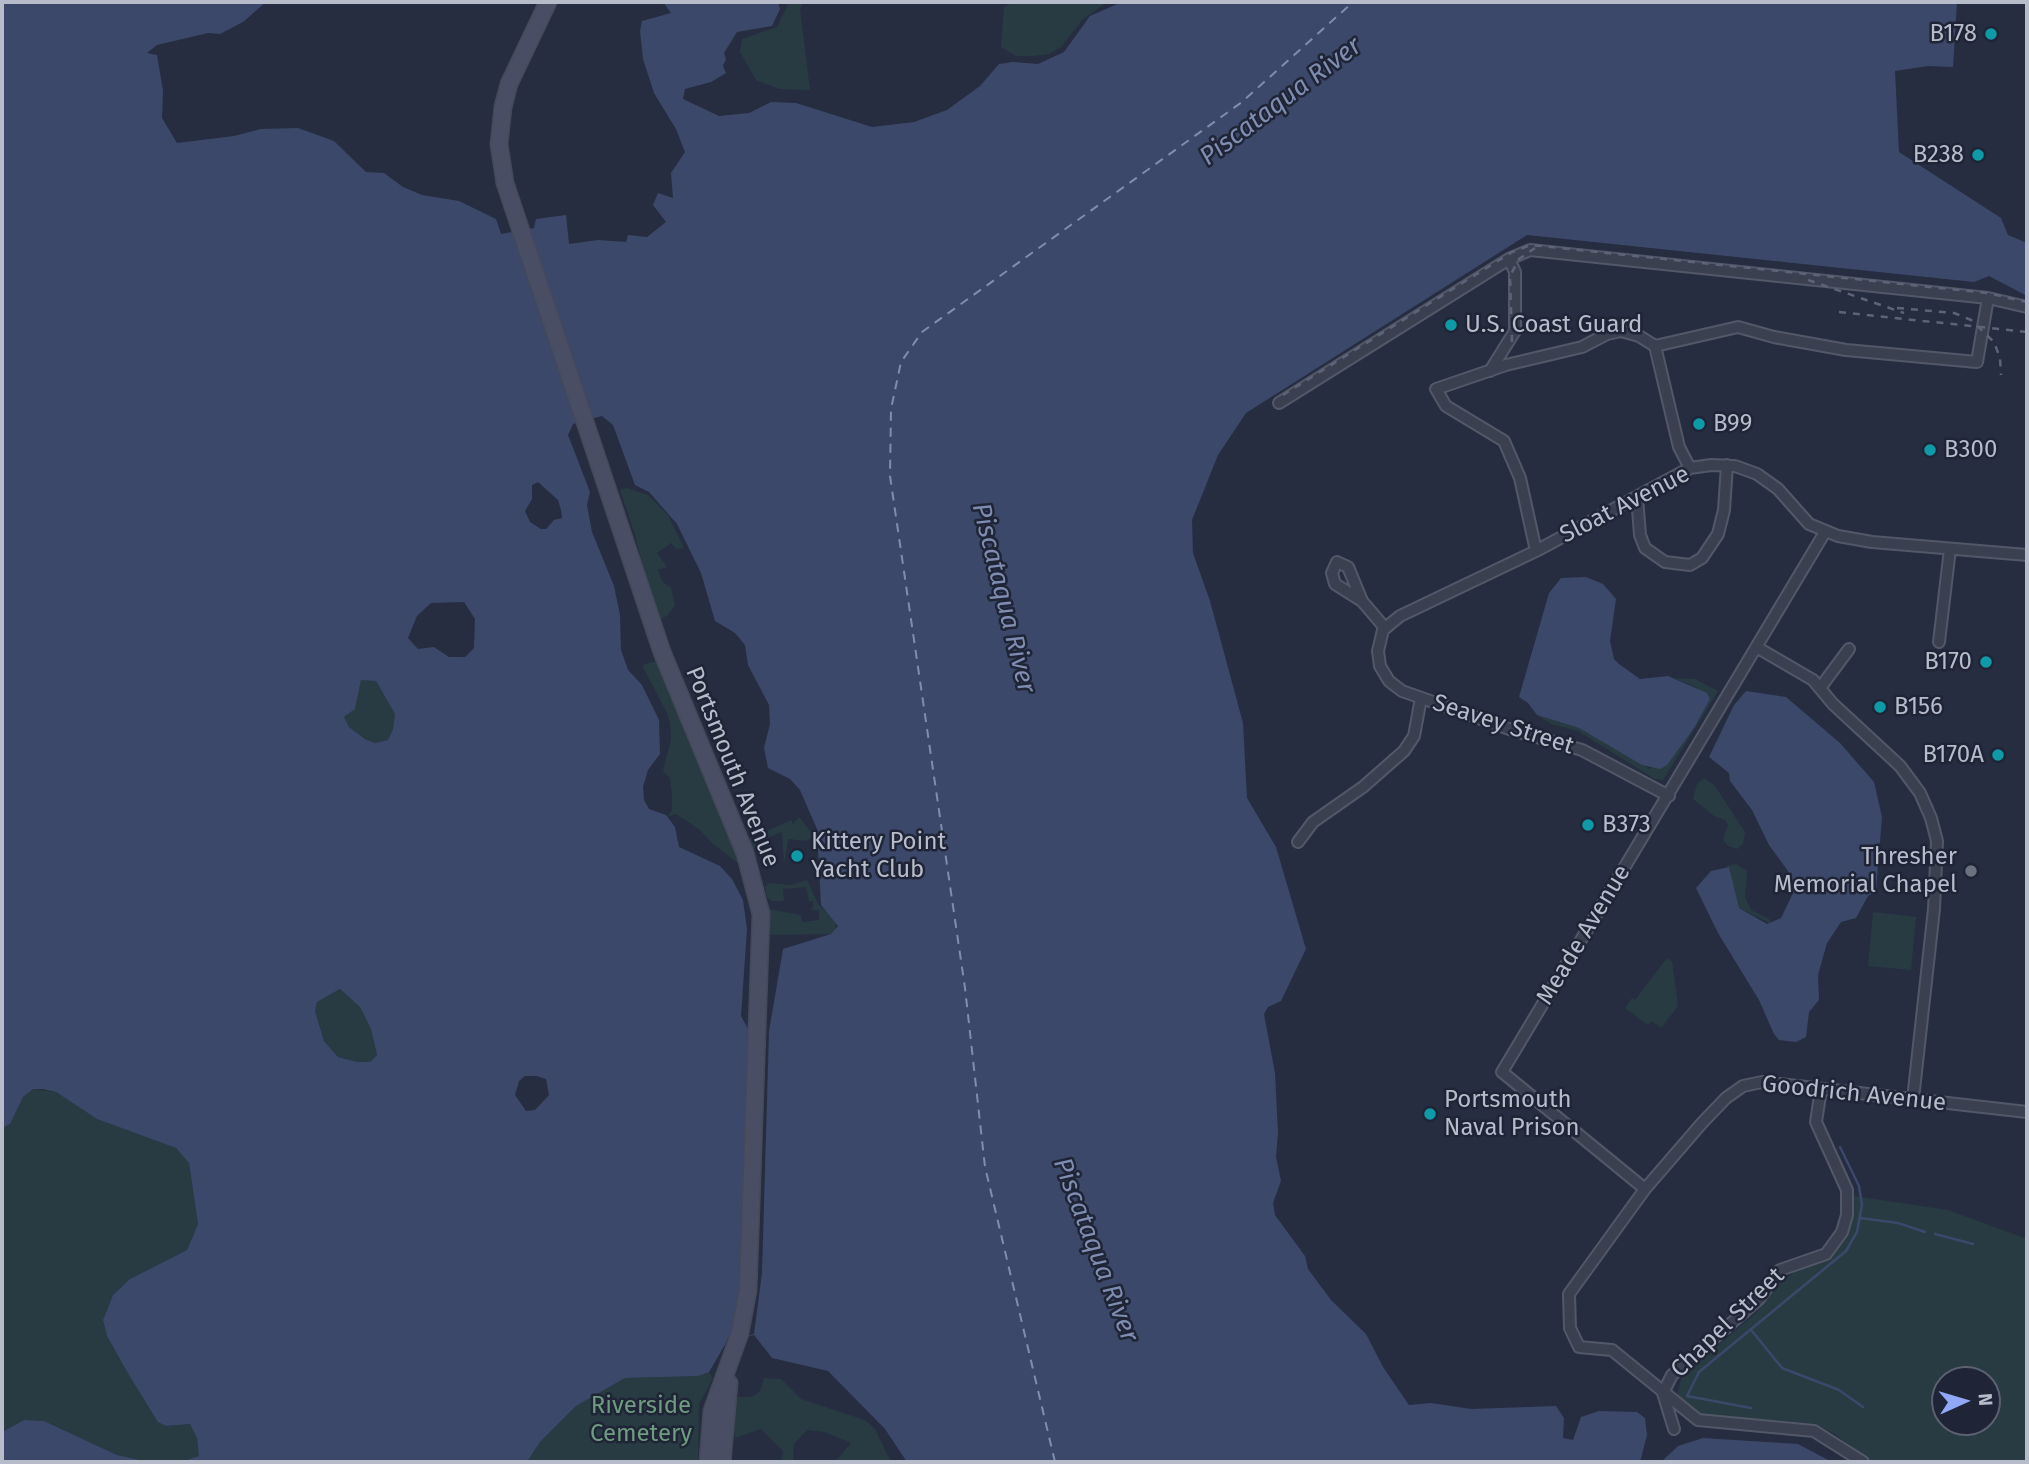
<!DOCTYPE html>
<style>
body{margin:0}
#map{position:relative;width:2029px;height:1464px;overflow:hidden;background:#262d41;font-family:"Fira Sans",sans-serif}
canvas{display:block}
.frame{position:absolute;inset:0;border:4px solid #b7bccb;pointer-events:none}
.north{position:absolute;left:1931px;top:1366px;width:70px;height:70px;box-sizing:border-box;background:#1f2536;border:2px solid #5c6172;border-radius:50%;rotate:86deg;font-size:19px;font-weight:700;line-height:28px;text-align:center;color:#b7bccb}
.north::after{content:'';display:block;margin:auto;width:24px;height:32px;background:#91a7f7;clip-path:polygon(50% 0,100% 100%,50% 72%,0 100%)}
</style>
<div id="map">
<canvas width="2029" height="1464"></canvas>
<div class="frame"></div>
<div class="north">N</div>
</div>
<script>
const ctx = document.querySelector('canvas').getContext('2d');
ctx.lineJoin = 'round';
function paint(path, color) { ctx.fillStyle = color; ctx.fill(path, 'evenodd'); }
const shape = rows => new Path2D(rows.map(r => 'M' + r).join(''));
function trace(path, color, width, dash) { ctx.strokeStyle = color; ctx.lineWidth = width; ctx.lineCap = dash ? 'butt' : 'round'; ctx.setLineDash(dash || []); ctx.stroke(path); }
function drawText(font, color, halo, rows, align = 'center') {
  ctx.font = font + ' "Fira Sans",sans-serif'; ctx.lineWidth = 5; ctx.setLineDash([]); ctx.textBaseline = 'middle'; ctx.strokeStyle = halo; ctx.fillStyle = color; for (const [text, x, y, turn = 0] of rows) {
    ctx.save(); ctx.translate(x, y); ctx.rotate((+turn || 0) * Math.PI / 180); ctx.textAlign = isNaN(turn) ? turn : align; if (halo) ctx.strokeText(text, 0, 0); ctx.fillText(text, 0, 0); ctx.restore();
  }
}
const green = shape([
 [789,2,803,2,800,9,810,90,779,89,756,80,740,52,742,39,777,27],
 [1013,2,1107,2,1082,20,1061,47,1049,54,1033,56,1016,56,1001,47,1004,7],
 [627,488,648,495,668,515,684,548,676,549,671,543,657,553,667,567,658,570,662,581,671,588,675,605,667,616,657,620,635,535,620,490],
 [657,661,739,856,741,865,713,844,699,829,676,814,667,817,672,810,672,794,670,778,663,771,671,740,670,723,667,713,642,665],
 [1674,678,1695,679,1718,691,1663,780,1655,779,1578,731,1551,724,1537,715,1579,728,1650,769,1694,728,1710,699,1696,687],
 [361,679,376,681,395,714,393,729,388,740,375,743,366,739,349,727,344,717,355,709],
 [1704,778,1715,786,1745,832,1743,844,1737,849,1728,846,1723,840,1728,825,1725,820,1714,816,1693,799,1697,784],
 [799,817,814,836,806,841,788,839,784,864,782,832,769,837,760,851,750,846,749,839,791,820,793,824],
 [1736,864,1747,871,1745,897,1751,910,1769,919,1772,924,1739,908,1733,895,1730,869,1726,866],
 [807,880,818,904,836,921,835,931,831,934,770,935,768,909,801,915,802,922,819,920,819,910,809,910,813,908,813,901,809,901,806,887,783,889,784,901,772,901,767,897,765,887,769,883,791,885],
 [1873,912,1916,917,1911,970,1868,966],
 [1667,958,1672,961,1678,1006,1661,1028,1652,1021,1648,1025,1625,1008,1632,998,1635,1000],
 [340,989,360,1007,371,1029,377,1055,370,1062,357,1062,338,1057,324,1041,315,1011,317,1002],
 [33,1089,56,1092,97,1119,176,1148,189,1163,198,1224,187,1250,130,1279,113,1295,103,1320,107,1336,126,1370,166,1426,190,1424,197,1438,199,1456,181,1462,149,1462,117,1455,44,1421,24,1420,2,1432,2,1128,10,1123,23,1097],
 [1854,1196,1948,1210,2027,1239,2027,1462,1872,1462,1835,1434,1816,1424,1701,1414,1677,1394,1682,1376,1755,1314,1779,1283,1793,1273,1834,1255,1848,1231],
 [1945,1380,1987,1380,1987,1422,1945,1422],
 [709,1372,713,1378,699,1404,698,1462,527,1462,540,1442,576,1406,625,1378,697,1376],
 [764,1378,781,1379,801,1399,865,1420,875,1429,891,1462,835,1462,851,1443,825,1432,807,1430,794,1444,793,1462,781,1462,783,1451,761,1429,735,1438,732,1414,738,1397,752,1397,760,1391]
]);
const water = shape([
 [2,2,266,2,243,22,220,34,208,33,157,45,147,53,157,55,163,91,162,118,177,143,234,136,261,129,298,128,334,141,366,172,384,173,403,187,422,195,459,201,496,219,501,234,534,228,536,219,566,215,569,244,598,240,626,242,628,235,647,237,666,222,653,205,658,193,673,198,671,173,685,152,676,129,654,93,643,59,640,31,642,21,671,13,663,2,778,2,780,9,772,26,737,32,724,53,726,59,723,66,726,73,711,82,685,89,683,99,719,116,749,113,771,102,796,103,872,127,914,122,947,110,980,86,999,64,1013,62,1038,64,1064,52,1090,16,1122,2,1957,2,1953,67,1928,66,1895,71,1899,152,2001,218,2008,235,2027,243,2027,296,1989,276,1974,282,1527,235,1246,413,1218,455,1192,520,1193,553,1210,601,1243,723,1247,798,1276,847,1306,949,1281,1001,1268,1007,1264,1014,1275,1073,1278,1133,1276,1157,1281,1181,1273,1203,1275,1215,1305,1256,1308,1269,1331,1300,1366,1334,1383,1367,1409,1405,1431,1403,1471,1409,1556,1406,1564,1418,1563,1438,1573,1440,1581,1417,1599,1411,1637,1412,1645,1418,1647,1435,1640,1462,907,1462,885,1429,828,1371,772,1358,754,1335,726,1343,709,1372,698,1376,625,1378,576,1406,540,1442,527,1462,181,1462,199,1456,197,1438,190,1424,166,1426,158,1422,126,1370,107,1336,103,1320,113,1295,130,1279,187,1250,198,1224,189,1163,176,1148,97,1119,56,1092,43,1089,33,1089,23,1097,10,1124,2,1128],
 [602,416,613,425,635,485,649,492,677,524,701,573,715,621,735,633,745,645,748,665,769,705,770,724,764,748,768,768,790,779,800,790,817,829,821,905,838,926,831,934,783,949,769,1031,749,1031,741,1016,747,929,743,900,732,879,720,866,679,847,675,827,666,815,649,809,644,800,643,787,648,770,660,754,659,720,642,685,628,670,621,650,620,615,614,586,592,532,587,505,590,492,568,435,573,424],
 [538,482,558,500,561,510,562,518,554,520,546,529,541,529,530,522,525,511,532,499,532,485],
 [464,602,475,619,474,648,465,657,449,657,434,647,418,649,408,638,417,616,431,603],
 [361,680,376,681,395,714,393,729,388,740,375,743,365,739,349,727,344,717,355,709],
 [340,989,360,1007,371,1029,377,1055,370,1062,357,1062,338,1057,324,1041,315,1011,317,1002],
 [525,1076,537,1076,546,1079,549,1095,535,1110,526,1111,515,1095,519,1081],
 [1586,577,1603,584,1616,599,1610,641,1614,659,1619,664,1640,679,1668,676,1707,693,1710,699,1694,728,1667,765,1660,769,1642,765,1579,728,1537,715,1528,703,1519,697,1549,593,1561,578],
 [1746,691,1786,697,1840,743,1874,782,1882,817,1876,891,1868,896,1856,918,1841,922,1827,943,1818,975,1819,1000,1809,1012,1806,1037,1796,1042,1779,1040,1774,1034,1759,1000,1718,933,1696,888,1711,871,1729,867,1739,908,1767,924,1781,918,1793,893,1788,871,1769,845,1752,810,1730,781,1729,773,1709,757,1734,705],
 [24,1420,44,1421,117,1455,149,1462,2,1462,2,1432],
 [1703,1438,1798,1444,1832,1462,1661,1462,1678,1446]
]);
const pier = shape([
 [754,1031,769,1031,762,1273,754,1334,726,1343,735,1321,740,1284]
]);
const stream = shape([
 [1860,1218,1898,1223,1925,1232],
 [1935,1234,1973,1244],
 [1752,1331,1782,1368,1839,1390,1863,1407],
 [1751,1408,1687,1396,1699,1372,1846,1251,1857,1232,1862,1205,1859,1186,1840,1147]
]);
const ferry = shape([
 [1055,1462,985,1167,965,988,890,476,891,409,901,362,922,332,1242,102,1353,2]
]);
const street = shape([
 [1655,346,1679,447,1690,468],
 [1490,371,1515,331,1515,272,1509,259],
 [1279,403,1509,259,1530,250,1988,298],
 [1637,497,1640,535,1645,548,1665,562,1690,565,1702,558,1718,534,1724,510,1727,465],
 [1536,551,1520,478,1504,441,1446,406,1436,389,1506,365,1582,347,1607,334,1621,331,1639,336,1655,346,1738,327,1774,337,1846,350,1977,362,1988,298,2027,307],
 [1362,601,1335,584,1332,573,1337,562,1348,567,1362,601,1385,628],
 [1939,642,1950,549],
 [1758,648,1813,680,1833,704,1900,766,1920,793,1931,818,1937,841,1934,909,1913,1099],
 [1820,688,1849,649],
 [1669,796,1582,750,1509,729,1402,691,1389,681,1380,666,1378,651,1383,630,1400,616,1536,551,1690,468,1711,465,1735,466,1757,474,1778,489,1809,524,1838,536,1872,542,2027,555],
 [1298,842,1313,822,1363,787,1404,751,1414,736,1421,698],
 [1645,1189,1502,1072,1825,532],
 [1674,1429,1663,1393,1672,1375,1759,1299,1780,1270,1826,1254,1842,1232,1847,1215,1847,1190,1816,1122,1821,1089],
 [1863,1462,1814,1431,1698,1420,1612,1350,1579,1347,1570,1328,1569,1294,1645,1189,1702,1123,1726,1098,1743,1086,1762,1082,2027,1112]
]);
const secondary = shape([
 [548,2,509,84,503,107,499,144,505,183,662,652,745,853,761,914,748,1290,740,1333,712,1411,708,1462],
 [722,1462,729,1383]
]);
const rail = shape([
 [1808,280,1904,313],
 [1897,308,1954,313,1971,320,1994,342,2000,358,2001,375],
 [1839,312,2027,332],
 [1512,342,1510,276,1519,259,1535,248],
 [1283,395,1512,252,1531,245,1987,293,2027,302]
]);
const markers = [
 [1991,34,7,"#0f9aa8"],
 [1978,155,7,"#0f9aa8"],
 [1451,325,7,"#0f9aa8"],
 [1699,424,7,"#0f9aa8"],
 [1930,450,7,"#0f9aa8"],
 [1986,662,7,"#0f9aa8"],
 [1880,707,7,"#0f9aa8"],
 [1998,755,7,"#0f9aa8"],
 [1588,825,7,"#0f9aa8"],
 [797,856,7,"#0f9aa8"],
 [1971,871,7,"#6b7280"],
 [1430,1114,7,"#0f9aa8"]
];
const poiNames = [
 ["B178",1977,34,"right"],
 ["B238",1964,155,"right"],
 ["U.S. Coast Guard",1465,325],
 ["B99",1713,424],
 ["B300",1944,450],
 ["B170",1972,662,"right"],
 ["B156",1894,707],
 ["B170A",1984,755,"right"],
 ["B373",1602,825],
 ["Kittery Point",811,842],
 ["Yacht Club",811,870],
 ["Thresher",1957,857,"right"],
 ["Memorial Chapel",1957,885,"right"],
 ["Portsmouth",1444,1100],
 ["Naval Prison",1444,1128]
];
const streetNames = [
 ["Sloat Avenue",1625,505,-27],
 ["Seavey Street",1503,725,18],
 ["Portsmouth Avenue",732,767,68],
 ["Meade Avenue",1584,935,-59],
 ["Goodrich Avenue",1854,1094,6],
 ["Chapel Street",1728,1323,-44]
];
const parkNames = [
 ["Riverside",641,1406],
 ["Cemetery",641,1434]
];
const waterNames = [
 ["Piscataqua River",1281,102,-37],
 ["Piscataqua River",1003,598,76],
 ["Piscataqua River",1095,1250,69]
];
paint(green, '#283b42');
paint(water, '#3c4869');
paint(pier, '#262d41');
trace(stream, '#3c4869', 2.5);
trace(ferry, '#7f8db2', 2, [9, 7]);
trace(street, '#525868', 14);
trace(secondary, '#44495a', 19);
trace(street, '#3b4051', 10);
trace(secondary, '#494e64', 16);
trace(rail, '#5d6378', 2.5, [7, 7]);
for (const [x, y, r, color] of markers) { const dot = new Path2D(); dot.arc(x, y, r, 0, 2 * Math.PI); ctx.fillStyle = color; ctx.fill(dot); trace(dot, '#1f2536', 2.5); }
drawText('24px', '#b7bccb', '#1f2536', poiNames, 'left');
drawText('24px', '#b7bccb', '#1f2536', streetNames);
drawText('24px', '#6f9b80', '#1f2536', parkNames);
drawText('italic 26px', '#7f8db2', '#1f2536', waterNames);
</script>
